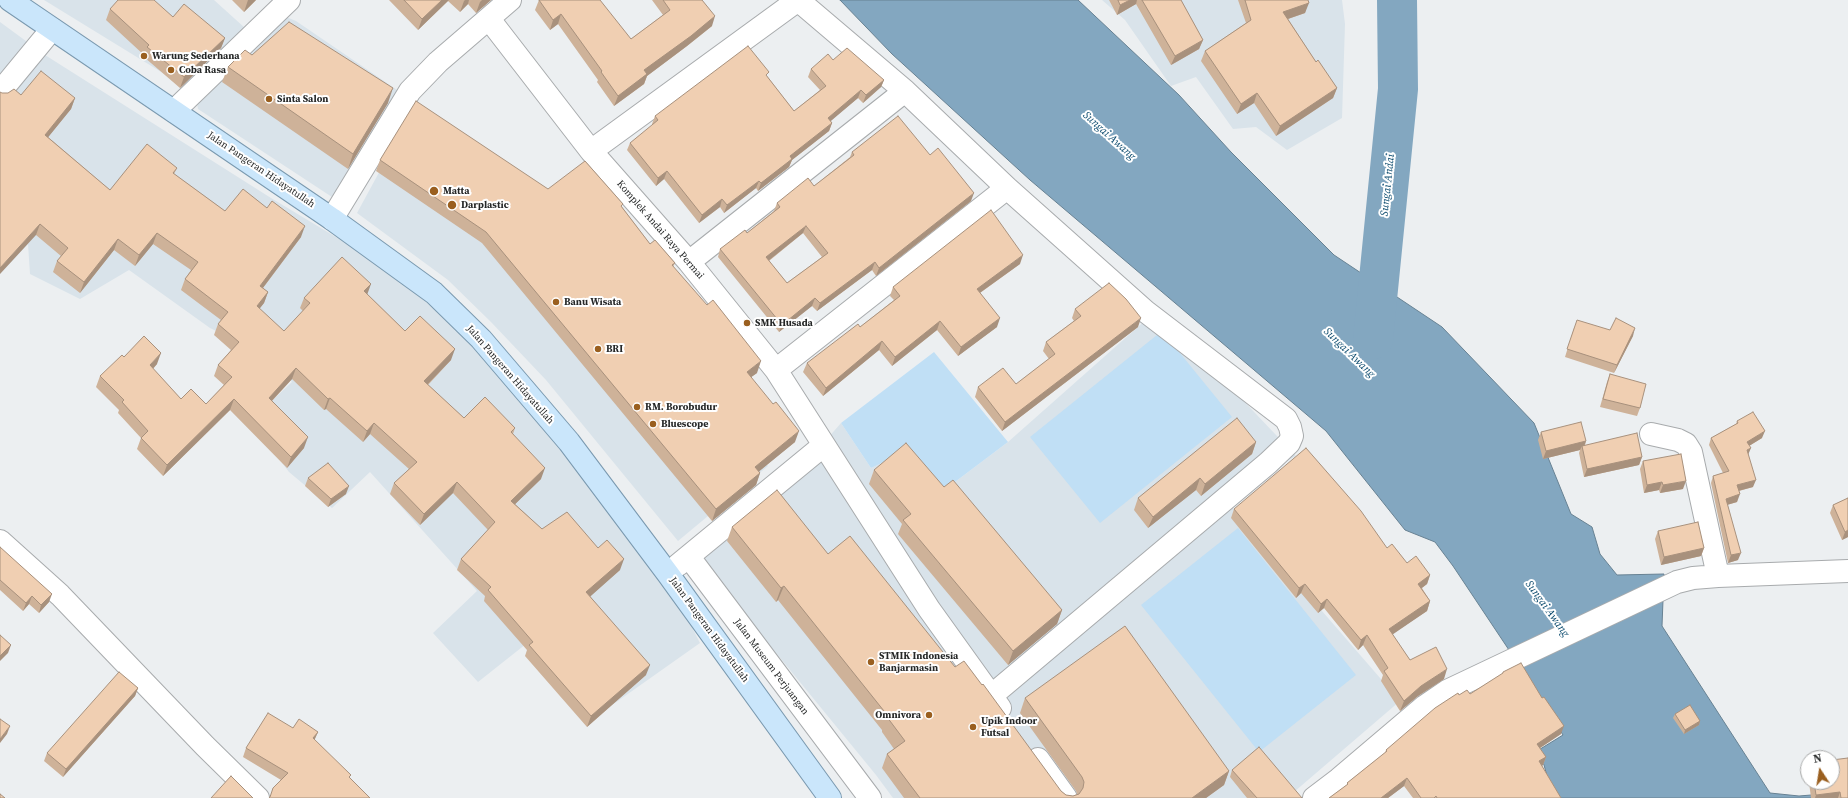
<!DOCTYPE html>
<style>
body{margin:0}
#map{position:relative;width:1848px;height:798px;overflow:hidden;background:#eceff1;font-family:"Source Serif 4",serif}
canvas{display:block}
.north{position:absolute;left:1800px;top:750px;width:40px;height:40px;box-sizing:border-box;background:#fff;border:1px solid #a8a9a9;border-radius:50%;rotate:348deg;font-size:11px;font-weight:700;line-height:16px;text-align:center;color:#252727}
.north::after{content:'';display:block;margin:auto;width:14px;height:18px;background:#9a5f1f;clip-path:polygon(50% 0,100% 100%,50% 72%,0 100%)}
</style>
<div id="map">
<canvas width="1848" height="798"></canvas>
<div class="north">N</div>
</div>
<script>
const ctx = document.querySelector('canvas').getContext('2d');
ctx.lineJoin = 'round';
function paint(path, color) { ctx.fillStyle = color; ctx.fill(path, 'evenodd'); }
const shape = rows => new Path2D(rows.map(r => 'M' + r).join(''));
function trace(path, color, width, dash) { ctx.strokeStyle = color; ctx.lineWidth = width; ctx.lineCap = dash ? 'butt' : 'round'; ctx.setLineDash(dash || []); ctx.stroke(path); }
function drawText(font, color, halo, rows, align = 'center') {
  ctx.font = font + ' "Source Serif 4",serif'; ctx.lineWidth = 4; ctx.setLineDash([]); ctx.textBaseline = 'middle'; ctx.strokeStyle = halo; ctx.fillStyle = color; for (const [text, x, y, turn = 0] of rows) {
    ctx.save(); ctx.translate(x, y); ctx.rotate((+turn || 0) * Math.PI / 180); ctx.textAlign = isNaN(turn) ? turn : align; if (halo) ctx.strokeText(text, 0, 0); ctx.fillText(text, 0, 0); ctx.restore();
  }
}
const built = shape([
 [44,0,214,0,245,28,184,86],
 [1102,0,1342,0,1345,24,1342,118,1287,150,1256,127,1233,129,1196,77,1171,86,1125,20],
 [281,15,296,21,403,94,332,197,198,109,196,98],
 [0,22,45,55,271,198,379,263,470,339,665,575,700,643,591,720,531,640,478,682,433,633,477,591,370,472,332,508,289,472,250,421,292,382,260,352,210,328,129,270,80,299,30,274,28,244,0,274],
 [401,132,542,202,768,466,678,541,546,380,491,322,448,280,357,213],
 [1157,310,1296,456,1278,466,1231,506,1400,701,1287,798,893,798,876,775,700,560,786,486,841,423,871,468,908,451,943,491,1008,442]
]);
const green = shape([
 [1162,331,1232,417,1100,523,1030,437],
 [934,352,1008,442,943,491,908,451,871,468,841,423],
 [1238,528,1356,675,1259,752,1141,605]
]);
const water = shape([
 [840,0,1078,0,1179,95,1231,152,1334,255,1442,327,1534,423,1571,514,1592,527,1600,554,1617,575,1664,574,1662,626,1770,793,1799,796,1848,792,1848,798,1553,798,1544,765,1537,751,1563,735,1507,647,1453,566,1435,542,1405,530,1326,431,1030,180,892,54,840,0]
]);
const river = shape([
 [1373,339,1398,89,1397,0]
]);
const minor = shape([
 [489,19,591,151,689,262,776,370,929,609,1000,708],
 [0,92,52,29],
 [174,111,289,0],
 [591,151,798,0,905,91,1007,188,1145,311,1286,419,1290,427,1292,436,1289,443,1268,463,991,696],
 [332,219,410,91,438,62,510,0],
 [689,262,905,91],
 [776,370,1007,188],
 [1651,434,1678,440,1686,444,1691,452,1718,576],
 [0,541,60,595,205,746,258,798],
 [689,557,870,798],
 [678,565,824,445],
 [1038,759,1066,798],
 [1314,798,1339,779,1425,706,1447,691,1677,582,1693,578,1718,576,1848,571]
]);
const major = shape([
 [10,0,332,219,434,293,481,339,569,442,668,574,830,798]
]);
const wall = shape([
 [232,0,256,0,244,12],
 [389,0,491,0,476,13,468,4,460,12,448,1,418,30],
 [539,0,631,39,663,15,652,0,702,0,712,26,687,46,647,76,644,84,614,106,597,82,598,80,558,24,550,30,535,10],
 [1109,0,1181,0,1203,40,1199,49,1171,65,1136,4,1117,15],
 [1238,0,1308,0,1305,13,1288,19,1316,62,1337,88,1333,98,1276,136,1254,103,1237,114,1201,61,1205,51,1246,23],
 [110,9,173,17,225,38,221,48,180,88,144,57,144,55,106,20],
 [833,60,884,80,881,87,863,103,858,98,830,121,832,123,829,131,792,160,789,167,758,191,756,188,724,213,720,207,699,223,664,179,656,186,627,150,630,143,653,125,652,124,655,116,767,76,794,111,820,90,808,77,811,69],
 [228,67,388,103,348,169,222,82],
 [2,93,75,98,71,109,48,137,110,190,177,168,174,174,225,211,301,237,263,288,268,292,264,303,259,309,284,331,303,311,300,308,304,298,367,294,405,331,451,360,428,385,464,418,515,428,513,434,541,479,515,504,542,529,598,548,620,570,590,596,646,675,587,727,525,656,527,650,484,601,485,596,457,570,461,559,488,530,453,493,420,525,390,494,394,483,409,469,370,434,363,442,326,409,324,410,292,379,272,401,304,448,287,468,230,410,163,476,137,449,141,438,118,413,119,410,96,387,100,376,124,357,157,364,153,369,181,399,206,404,224,385,214,376,218,365,231,350,214,335,218,324,221,320,181,290,185,279,191,270,153,244,135,266,114,250,80,293,53,272,57,261,61,256,36,235],
 [852,152,930,155,971,201,876,276,872,270,817,311,812,306,779,332,718,257,720,249,747,233,774,211,777,203,814,186,850,157],
 [803,233,822,257,787,283,769,261],
 [380,160,548,189,622,207,650,244,675,263,673,267,757,373,751,377,795,442,759,471,760,473,756,485,712,521,482,243,376,171],
 [1020,264,980,293,997,327,958,356,937,330,892,366,879,350,823,396,803,372,807,363,860,327,894,300,890,296,893,287],
 [1075,309,1138,327,1002,431,975,397,978,387,1016,384,1049,359,1043,351,1046,342,1074,321,1072,318],
 [1574,328,1610,330,1633,336,1614,373,1565,357],
 [1610,374,1640,408,1637,416,1600,407,1607,382],
 [1737,421,1762,438,1749,446,1748,454,1753,487,1739,491,1737,502,1727,505,1738,560,1728,563,1711,483,1713,476,1723,473,1709,445,1711,438,1736,424],
 [1541,432,1586,441,1585,445,1642,457,1639,465,1584,477,1579,453,1580,450,1543,459,1538,440],
 [1256,442,1252,454,1201,496,1196,490,1148,528,1134,510,1138,498],
 [1643,461,1683,489,1660,493,1659,490,1644,493,1640,469],
 [874,470,944,487,1062,610,1057,624,1008,665,898,534,902,524,869,484],
 [308,478,346,494,328,507,305,486],
 [1848,498,1848,537,1842,540,1830,513,1833,505],
 [1234,509,1387,548,1407,563,1430,575,1427,584,1422,588,1430,601,1427,611,1392,634,1410,660,1444,679,1418,696,1400,711,1381,681,1383,675,1363,645,1358,650,1324,608,1318,613,1301,593,1296,598,1231,518],
 [732,527,828,554,955,667,1061,791,1066,795,1073,796,1077,794,1076,791,1020,713,1025,698,1229,771,1224,785,1206,798,904,798,882,768,887,754,894,749,882,732,882,730,778,600,776,602,727,541],
 [1658,531,1704,548,1701,556,1661,565,1655,539],
 [0,547,49,602,39,613,29,604,23,611,0,590],
 [1503,672,1561,734,1540,748,1546,757,1543,765,1542,766,1561,798,1413,798,1404,786,1388,798,1329,798,1347,785,1347,783,1385,753,1386,750,1459,695,1470,694,1502,675],
 [138,688,135,696,63,777,44,761,47,753],
 [1675,714,1700,721,1699,725,1684,734,1673,718],
 [293,728,318,732,314,740,270,798,273,788,281,780,243,757,246,748],
 [1232,770,1302,798,1247,798,1230,777],
 [1809,782,1832,782,1848,798,1811,798]
]);
const shadedWall = shape([
 [248,0,256,0,244,12],
 [442,0,449,0,418,30,422,19],
 [465,0,469,0,468,4,460,12,464,1],
 [482,0,491,0,476,13,480,2],
 [1130,0,1137,0,1136,4,1117,15,1120,5],
 [1309,3,1305,13,1279,22,1283,12],
 [561,14,558,24,550,30,553,20],
 [715,16,712,26,687,46,647,76,644,84,614,106,618,96,644,70],
 [225,38,221,48,180,88,184,77],
 [1203,40,1199,49,1171,65,1175,56],
 [884,80,881,87,863,103,866,95],
 [393,88,388,103,348,169,353,154],
 [1337,88,1333,98,1276,136,1280,126],
 [861,90,858,98,825,126,828,118],
 [1257,93,1254,103,1237,114,1241,104],
 [75,98,71,109,41,146,45,135],
 [832,123,829,131,792,160,789,167,758,191,761,183,790,156],
 [667,171,664,179,656,186,658,178],
 [759,181,756,188,724,213,727,205],
 [974,193,971,201,876,276,879,268],
 [722,199,720,207,699,223,702,215],
 [40,224,36,235,0,274,0,268],
 [305,226,301,237,256,297,260,286],
 [806,226,803,233,763,265,766,257],
 [157,233,153,244,135,266,139,255],
 [118,239,114,250,80,293,84,282],
 [1023,255,1020,264,974,297,977,289],
 [875,262,872,270,817,311,820,303],
 [371,284,367,295,364,291],
 [268,292,264,303,253,317,257,306],
 [815,298,812,306,779,332,782,325],
 [1000,318,997,327,958,356,961,347],
 [1141,318,1138,327,1002,431,1005,422],
 [940,321,937,330,892,366,895,357],
 [1635,328,1633,336,1614,373,1617,365],
 [882,341,879,350,823,396,826,388],
 [455,349,451,360,420,392,424,381],
 [161,353,157,364,146,376,150,365],
 [761,361,757,373,743,383,747,372],
 [296,368,292,379,265,408,269,398],
 [330,398,326,409,324,410,328,399],
 [234,399,230,410,163,476,167,465],
 [374,423,370,434,363,442,367,431],
 [799,431,795,442,751,478,755,467],
 [1765,431,1762,438,1744,449,1747,442],
 [308,437,304,448,287,468,291,457],
 [1586,441,1583,449,1582,446,1580,450,1543,459,1546,451],
 [1256,442,1252,454,1201,496,1205,484],
 [1751,448,1748,455,1747,450],
 [1642,457,1639,465,1584,477,1587,469],
 [545,468,541,479,507,512,511,501],
 [760,473,756,485,712,521,716,509],
 [1200,478,1196,490,1148,528,1153,517],
 [1756,480,1753,487,1734,492,1737,485],
 [1686,481,1683,489,1660,493,1663,485],
 [457,482,453,493,420,525,424,514],
 [1662,482,1659,490,1644,493,1647,485],
 [349,486,346,494,328,507,331,499],
 [1740,494,1737,502,1723,506,1726,499],
 [1848,530,1848,537,1842,540,1845,532],
 [1704,548,1701,556,1661,565,1664,557],
 [1741,553,1738,560,1728,563,1731,555],
 [624,559,620,570,583,603,586,592],
 [1430,575,1427,584,1415,593,1418,584],
 [1305,584,1301,593,1296,598,1299,588],
 [784,586,778,600,776,602,781,588],
 [52,594,49,602,39,613,41,605],
 [32,596,29,604,23,611,26,603],
 [1327,599,1324,608,1318,613,1321,604],
 [1430,601,1427,611,1386,639,1389,629],
 [1062,610,1057,624,1008,665,1013,651],
 [1367,635,1363,645,1358,650,1361,640],
 [11,645,8,653,0,661,0,656],
 [650,665,646,675,587,727,591,716],
 [1447,669,1444,679,1418,696,1400,711,1404,701,1421,686],
 [138,688,135,696,63,777,66,769],
 [1700,721,1699,725,1684,734,1685,730],
 [10,726,7,734,0,743,0,739],
 [1564,726,1561,734,1534,752,1537,744],
 [318,732,314,741,313,738],
 [1546,757,1543,765,1536,769,1539,761],
 [1229,771,1224,785,1206,798,1192,798],
 [1407,778,1404,786,1388,798,1381,798],
 [1840,792,1838,798,1815,798,1816,795]
]);
const building = shape([
 [118,0,154,0,173,17,184,4,225,38,184,77,147,47,149,45,110,9,118,0],
 [404,0,442,0,422,19,404,0],
 [539,0,600,0,631,39,670,10,663,0,702,0,715,16,691,36,644,70,647,74,618,96,601,72,602,71,561,14,553,20,539,0],
 [1118,0,1130,0,1120,5,1118,0],
 [1142,0,1181,0,1203,40,1175,56,1142,0],
 [1245,0,1308,0,1309,3,1283,12,1316,62,1318,60,1337,88,1280,126,1257,93,1241,104,1205,51,1251,20,1245,0],
 [289,22,393,88,353,154,228,67,245,50,252,55,289,22],
 [748,46,769,72,766,75,794,111,826,86,811,69,828,54,833,60,847,48,884,80,866,95,861,90,828,118,832,123,790,156,792,159,761,183,759,181,727,205,722,199,702,215,667,171,658,178,630,143,658,120,655,116,748,46],
 [41,71,75,98,45,135,110,190,147,144,177,168,173,173,225,211,243,189,267,208,272,201,305,226,260,286,268,292,257,306,284,331,310,303,304,298,342,257,371,284,364,291,405,331,420,316,455,349,424,381,464,418,485,397,515,428,511,432,545,468,511,501,542,529,567,512,598,548,607,540,624,559,586,592,650,665,591,716,529,645,533,642,488,590,491,587,461,559,495,522,457,482,424,514,394,483,417,462,374,423,367,431,330,398,328,399,296,368,269,398,308,437,291,457,234,399,167,465,141,438,148,431,122,402,124,400,100,376,122,355,124,357,144,336,161,353,150,365,181,399,191,389,206,404,232,377,218,365,239,342,218,324,228,312,185,279,198,262,157,233,139,255,118,239,84,282,57,261,68,248,40,224,0,268,0,92,2,93,8,93,14,89,21,95,41,71],
 [416,101,548,189,585,161,623,204,621,206,650,244,655,240,675,263,672,265,707,305,713,300,761,361,747,372,773,404,776,402,799,431,755,467,760,473,716,509,486,232,380,160,416,101],
 [898,116,930,155,938,148,974,193,879,268,875,262,820,303,815,298,782,325,720,249,745,230,747,233,780,207,777,203,808,178,814,186,854,155,852,152,898,116],
 [806,226,828,253,787,283,766,257,806,226],
 [991,210,1023,255,977,289,1000,318,961,347,940,321,895,357,882,341,826,388,807,363,858,324,860,327,900,296,893,287,991,210],
 [1109,283,1126,299,1141,318,1005,422,978,387,1003,368,1016,384,1055,354,1046,342,1081,316,1075,309,1109,283],
 [1616,318,1635,328,1617,365,1567,349,1577,320,1610,330,1616,318],
 [1610,374,1646,384,1640,408,1603,399,1610,374],
 [1753,412,1765,431,1747,442,1751,448,1747,450,1756,480,1737,485,1740,494,1726,499,1741,553,1731,555,1713,476,1729,471,1711,438,1738,423,1737,421,1753,412],
 [1237,418,1256,442,1205,484,1200,478,1153,517,1138,498,1237,418],
 [1581,422,1586,441,1546,451,1541,432,1581,422],
 [1637,433,1642,457,1587,469,1582,446,1637,433],
 [906,443,944,487,953,480,1062,610,1013,651,903,520,911,514,874,470,906,443],
 [1306,448,1361,511,1387,548,1392,544,1407,563,1416,556,1430,575,1418,584,1430,601,1389,629,1410,660,1436,647,1447,669,1421,686,1404,701,1384,671,1388,668,1367,635,1361,640,1327,599,1321,604,1305,584,1299,588,1234,509,1306,448],
 [1681,454,1686,481,1663,485,1662,482,1647,485,1643,461,1681,454],
 [328,463,349,486,331,499,308,478,328,463],
 [777,490,828,554,850,536,955,667,964,661,982,685,983,684,1061,791,1066,795,1073,796,1079,794,1083,788,1084,782,1082,777,1025,698,1125,626,1229,771,1192,798,920,798,887,754,905,741,887,717,888,716,784,586,781,588,732,527,777,490],
 [1848,498,1848,530,1845,532,1833,505,1848,498],
 [1698,522,1704,548,1664,557,1658,531,1698,522],
 [0,547,52,594,41,605,32,596,26,603,0,580,0,547],
 [0,635,11,645,0,656,0,635],
 [1521,663,1542,698,1544,697,1564,726,1537,744,1546,757,1539,761,1561,798,1437,798,1436,796,1434,798,1421,798,1407,778,1381,798,1329,798,1348,784,1347,783,1387,751,1386,750,1435,708,1458,693,1459,695,1467,690,1470,694,1503,673,1503,672,1521,663],
 [119,672,138,688,66,769,47,753,119,672],
 [1690,705,1700,721,1685,730,1675,714,1690,705],
 [268,713,293,728,299,719,318,732,313,738,351,775,349,777,370,798,269,798,270,797,273,788,288,773,246,748,268,713],
 [0,719,10,726,0,739,0,719],
 [1259,747,1302,798,1257,798,1232,770,1259,747],
 [1848,758,1848,798,1841,798,1840,792,1816,795,1814,782,1832,782,1832,760,1848,758],
 [231,776,253,798,211,798,231,776],
 [0,794,5,798,0,798,0,794]
]);
const markers = [
 [144,56,4,"#9a5f1f"],
 [171,70,4,"#9a5f1f"],
 [269,99,4,"#9a5f1f"],
 [434,191,5,"#9a5f1f"],
 [452,205,5,"#9a5f1f"],
 [556,302,4,"#9a5f1f"],
 [747,323,4,"#9a5f1f"],
 [598,349,4,"#9a5f1f"],
 [637,407,4,"#9a5f1f"],
 [653,424,4,"#9a5f1f"],
 [871,662,4,"#9a5f1f"],
 [929,715,4,"#9a5f1f"],
 [973,727,4,"#9a5f1f"]
];
const poiNames = [
 ["Warung Sederhana",152,56],
 ["Coba Rasa",179,70],
 ["Sinta Salon",277,99],
 ["Matta",443,191],
 ["Darplastic",461,205],
 ["Banu Wisata",564,302],
 ["SMK Husada",755,323],
 ["BRI",606,349],
 ["RM. Borobudur",645,407],
 ["Bluescope",661,424],
 ["STMIK Indonesia",879,656],
 ["Banjarmasin",879,668],
 ["Omnivora",921,715,"right"],
 ["Upik Indoor",981,721],
 ["Futsal",981,733]
];
const streetNames = [
 ["Jalan Pangeran Hidayatullah",261,170,34],
 ["Komplek Andai Raya Permai",660,230,49],
 ["Jalan Pangeran Hidayatullah",510,375,49],
 ["Jalan Pangeran Hidayatullah",709,630,54],
 ["Jalan Museum Perjuangan",771,667,53]
];
const waterNames = [
 ["Sungai Awang",1109,136,42],
 ["Sungai Andai",1388,185,-84],
 ["Sungai Awang",1349,353,44],
 ["Sungai Awang",1547,609,54]
];
paint(built, '#d9e3ea');
paint(green, '#c0dff5');
paint(water, '#83a7c0');
trace(water, '#678192', 1);
trace(river, '#83a7c0', 40);
trace(minor, '#a8abad', 24);
trace(major, '#7a99af', 24);
trace(minor, '#fff', 22);
trace(major, '#cae6fb', 22);
paint(wall, '#ceb299');
paint(shadedWall, '#a8917d');
paint(building, '#f0cfb2');
trace(building, '#a8917d', 1);
for (const [x, y, r, color] of markers) { const dot = new Path2D(); dot.arc(x, y, r, 0, 2 * Math.PI); ctx.fillStyle = color; ctx.fill(dot); trace(dot, '#fff', 1.5); }
drawText('bold 10px', '#252727', '#fff', poiNames, 'left');
drawText('10px', '#252727', '#fff', streetNames);
drawText('italic 11px', '#0d4c6f', '#fff', waterNames);
</script>
